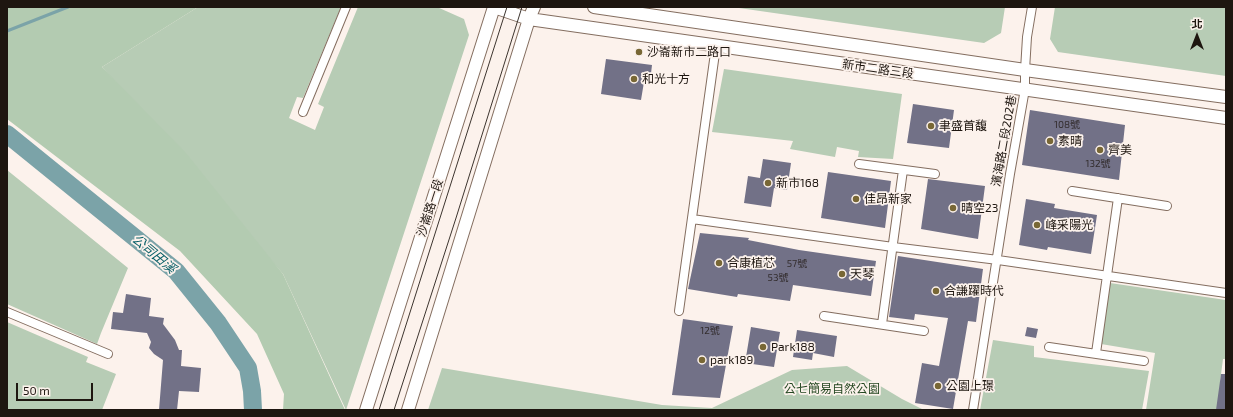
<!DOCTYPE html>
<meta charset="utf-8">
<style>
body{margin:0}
#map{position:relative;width:1233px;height:417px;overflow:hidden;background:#fcf2ec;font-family:"Exo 2","Noto Sans TC",sans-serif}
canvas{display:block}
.frame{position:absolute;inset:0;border:8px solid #1e1610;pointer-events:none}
.north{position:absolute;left:1177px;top:16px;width:40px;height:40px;-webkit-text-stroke:3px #fcf2ec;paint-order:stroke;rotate:0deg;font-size:11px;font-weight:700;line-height:16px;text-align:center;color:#1e1610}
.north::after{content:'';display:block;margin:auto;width:14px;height:18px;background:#1e1610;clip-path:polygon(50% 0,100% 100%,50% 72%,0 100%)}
.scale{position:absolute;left:16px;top:383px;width:77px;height:18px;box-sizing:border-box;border:2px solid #1e1610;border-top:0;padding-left:5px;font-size:12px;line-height:14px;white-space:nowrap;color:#1e1610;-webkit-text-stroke:3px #fcf2ec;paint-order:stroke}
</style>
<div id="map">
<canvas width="1233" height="417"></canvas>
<div class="frame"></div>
<div class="north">北</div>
<div class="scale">50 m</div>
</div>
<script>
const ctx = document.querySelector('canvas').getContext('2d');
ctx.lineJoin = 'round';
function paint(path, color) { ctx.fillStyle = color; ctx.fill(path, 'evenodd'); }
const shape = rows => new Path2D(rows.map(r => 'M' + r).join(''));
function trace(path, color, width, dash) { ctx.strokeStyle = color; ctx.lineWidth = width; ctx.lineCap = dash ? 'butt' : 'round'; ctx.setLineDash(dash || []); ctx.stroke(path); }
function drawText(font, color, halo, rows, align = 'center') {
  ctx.font = font + ' "Exo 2","Noto Sans TC",sans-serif'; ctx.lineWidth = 3.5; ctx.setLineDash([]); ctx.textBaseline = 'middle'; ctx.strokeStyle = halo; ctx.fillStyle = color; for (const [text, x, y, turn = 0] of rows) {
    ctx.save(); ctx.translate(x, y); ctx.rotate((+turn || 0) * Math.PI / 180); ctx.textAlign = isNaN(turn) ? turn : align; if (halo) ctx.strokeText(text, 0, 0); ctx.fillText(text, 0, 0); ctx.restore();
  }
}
const green = shape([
 [198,7,341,7,303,98,297,97,289,118,315,130,324,107,318,104,358,7,437,7,464,19,469,35,346,410,283,274,102,67],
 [732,7,1005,7,1001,33,984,43],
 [1055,7,1226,7,1226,76,1058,52,1050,39],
 [724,69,902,94,893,159,858,157,859,151,837,147,835,157,790,149,793,141,712,132],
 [7,170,128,268,101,333,97,344,7,304],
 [1110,283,1226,300,1226,359,1223,359,1220,382,1226,410,1146,410,1155,353,1101,344],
 [7,322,88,357,86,362,116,374,102,410,7,410],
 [993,340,1034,346,1034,357,1149,371,1142,410,980,410],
 [847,366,902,399,924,410,428,410,442,368,662,405,712,408,792,370]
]);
const forest = shape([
 [7,7,198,7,102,67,186,153,283,274,345,410,283,410,284,394,257,334,180,251,7,119]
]);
const stream = shape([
 [7,31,68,7]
]);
const river = shape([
 [7,134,176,271,218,323,248,368,252,391,253,410]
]);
const building = shape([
 [606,59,652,65,650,82,644,82,641,100,601,94],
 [913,104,954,110,949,148,907,143],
 [1030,110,1125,125,1119,180,1022,165],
 [763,159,791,163,787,190,774,188,771,207,744,203,748,176,760,178],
 [828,172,891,181,885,228,821,218],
 [928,179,985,186,978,239,921,229],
 [1026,199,1055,204,1054,208,1097,215,1091,254,1048,247,1047,250,1019,245],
 [700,233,749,238,748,240,799,250,876,261,871,296,793,285,790,301,738,294,737,297,688,289],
 [898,256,983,269,976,322,968,321,953,409,915,403,922,363,939,366,948,318,915,314,914,320,889,317],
 [126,294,151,298,149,316,164,318,163,324,175,340,179,350,182,350,181,366,201,368,199,392,179,391,177,410,159,410,163,360,154,354,149,348,151,342,147,333,111,329,113,312,123,313],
 [683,319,733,326,720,398,672,395],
 [751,327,780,332,774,367,745,363],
 [1027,327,1038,329,1036,338,1025,336],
 [797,330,837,336,834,357,813,353,812,360,793,357],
 [1221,374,1226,374,1226,410,1216,410]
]);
const street = shape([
 [303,112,346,7],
 [859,164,935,174],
 [1072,191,1167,206],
 [692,219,893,247,998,260,1226,293],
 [679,311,716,46],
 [7,312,108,354],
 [824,316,924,331],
 [882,324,903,170],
 [1049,347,1144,361],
 [1096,353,1118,198],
 [973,410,1010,174,1025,89,1025,70,1027,37,1032,7]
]);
const secondary = shape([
 [594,7,1025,70,1226,97],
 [366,410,494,7,529,19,1226,118],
 [408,410,529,19,534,7]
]);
const tram = shape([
 [379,410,507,7],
 [394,410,456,218,522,7]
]);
const markers = [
 [639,52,4,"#786735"],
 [634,79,4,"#786735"],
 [931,126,4,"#786735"],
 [1050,141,4,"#786735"],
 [1100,150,4,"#786735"],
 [768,183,4,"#786735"],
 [856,199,4,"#786735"],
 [953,208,4,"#786735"],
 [1037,225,4,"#786735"],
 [719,263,4,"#786735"],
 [842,274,4,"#786735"],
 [936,291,4,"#786735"],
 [763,347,4,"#786735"],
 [702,360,4,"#786735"],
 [938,386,4,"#786735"]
];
const numberNames = [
 ["108號",1067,125],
 ["132號",1098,164],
 ["57號",797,264],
 ["53號",778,278],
 ["12號",710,331]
];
const poiNames = [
 ["沙崙新市二路口",647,52],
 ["和光十方",642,79],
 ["聿盛首馥",939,126],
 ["素晴",1058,141],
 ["齊美",1108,150],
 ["新市168",776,183],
 ["佳昂新家",864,199],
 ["晴空23",961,208],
 ["峰采陽光",1045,225],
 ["合康植芯",727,263],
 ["天琴",850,274],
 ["合謙躍時代",944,291],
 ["Park188",771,347],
 ["park189",710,360],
 ["公園上璟",946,386]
];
const streetNames = [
 ["新市二路三段",878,69,8],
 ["濱海路二段202巷",1004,141,-80],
 ["沙崙路一段",430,208,-72]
];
const parkNames = [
 ["公七簡易自然公園",832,389]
];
const waterNames = [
 ["公司田溪",154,254,40]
];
paint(green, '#b7ccb5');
paint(forest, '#b3cbb1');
trace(stream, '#7ba3a8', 3);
trace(river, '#7ba3a8', 18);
paint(building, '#727187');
trace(street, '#846e60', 10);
trace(secondary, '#846e60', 14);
trace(street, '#fff', 8);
trace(secondary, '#fff', 12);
trace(tram, '#3c342e', 1);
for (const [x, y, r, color] of markers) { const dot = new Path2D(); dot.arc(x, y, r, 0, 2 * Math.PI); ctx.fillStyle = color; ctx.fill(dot); trace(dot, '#fcf2ec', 1.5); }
drawText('10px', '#332d2e', null, numberNames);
drawText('12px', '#1e1610', '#fcf2ec', poiNames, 'left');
drawText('12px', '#1e1610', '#fcf2ec', streetNames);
drawText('12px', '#244721', '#fcf2ec', parkNames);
drawText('italic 13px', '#085f68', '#fcf2ec', waterNames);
</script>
